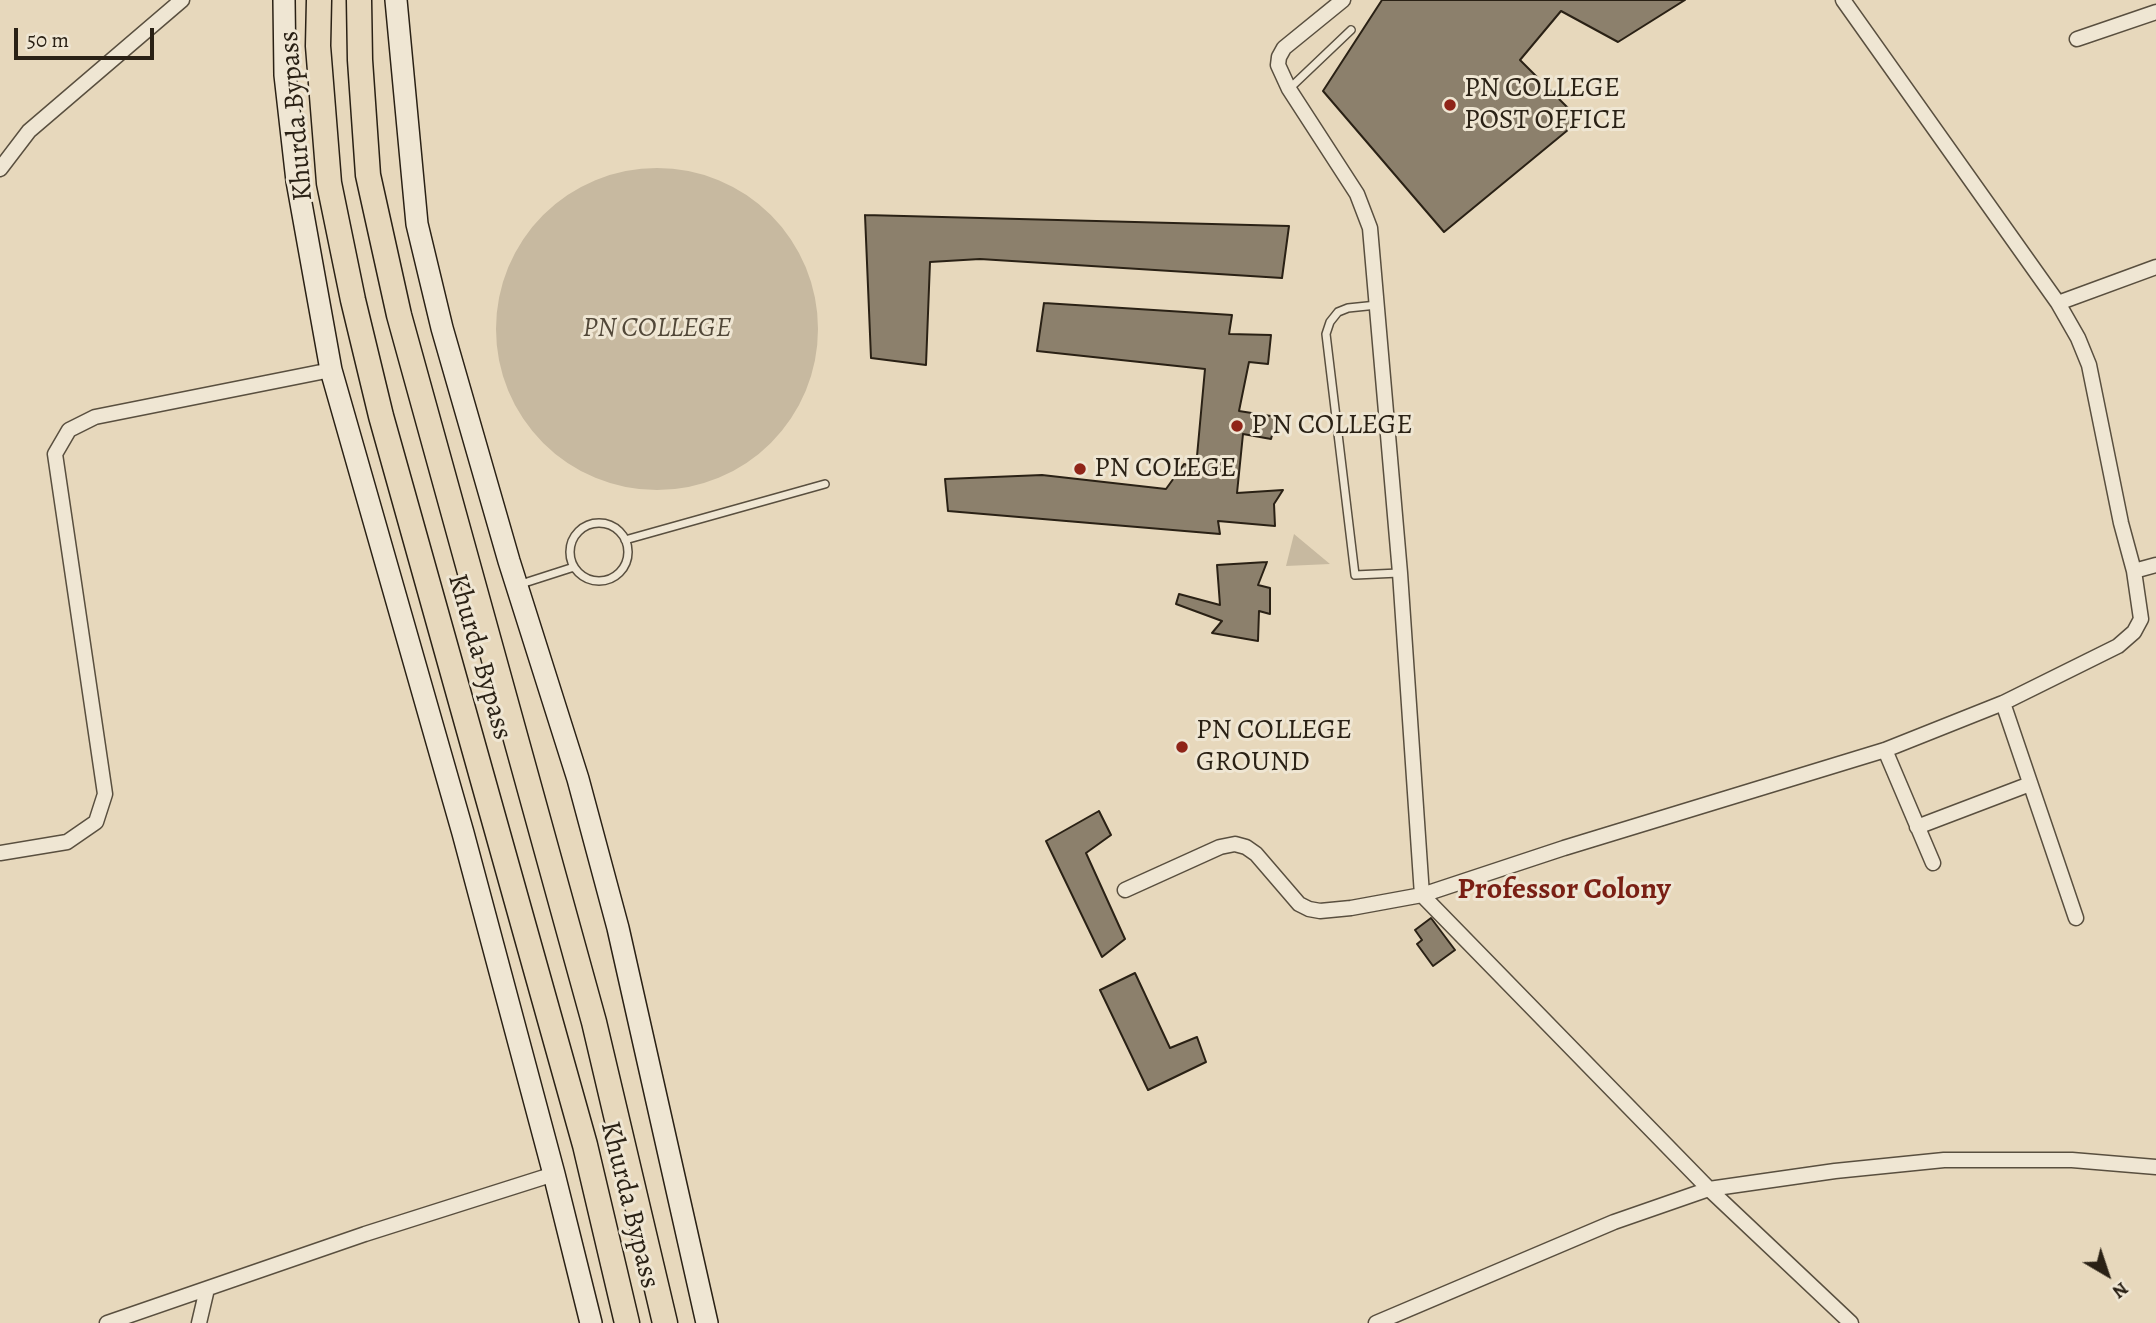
<!DOCTYPE html>
<style>
body{margin:0}
#map{position:relative;width:2156px;height:1323px;overflow:hidden;background:#e7d8bc;font-family:Alegreya,serif}
canvas{display:block}
.north{position:absolute;left:2072px;top:1239px;width:70px;height:70px;-webkit-text-stroke:5px #efe6d3;paint-order:stroke;rotate:141deg;font-size:19px;font-weight:700;line-height:28px;text-align:center;color:#2a2115}
.north::after{content:'';display:block;margin:auto;width:24px;height:32px;background:#2a2115;clip-path:polygon(50% 0,100% 100%,50% 72%,0 100%)}
.scale{position:absolute;left:14px;top:28px;width:140px;height:32px;box-sizing:border-box;border:4px solid #2a2115;border-top:0;padding-left:9px;font-size:21px;line-height:24px;white-space:nowrap;color:#2a2115;-webkit-text-stroke:5px #efe6d3;paint-order:stroke}
</style>
<div id="map">
<canvas width="2156" height="1323"></canvas>
<div class="north">N</div>
<div class="scale">50 m</div>
</div>
<script>
const ctx = document.querySelector('canvas').getContext('2d');
ctx.lineJoin = 'round';
function paint(path, color) { ctx.fillStyle = color; ctx.fill(path, 'evenodd'); }
const shape = rows => new Path2D(rows.map(r => 'M' + r).join(''));
function trace(path, color, width, dash) { ctx.strokeStyle = color; ctx.lineWidth = width; ctx.lineCap = dash ? 'butt' : 'round'; ctx.setLineDash(dash || []); ctx.stroke(path); }
function drawText(font, color, halo, rows, align = 'center') {
  ctx.font = font + ' Alegreya,serif'; ctx.lineWidth = 6; ctx.setLineDash([]); ctx.textBaseline = 'middle'; ctx.strokeStyle = halo; ctx.fillStyle = color; for (const [text, x, y, turn = 0] of rows) {
    ctx.save(); ctx.translate(x, y); ctx.rotate((+turn || 0) * Math.PI / 180); ctx.textAlign = isNaN(turn) ? turn : align; if (halo) ctx.strokeText(text, 0, 0); ctx.fillText(text, 0, 0); ctx.restore();
  }
}
const green = shape([
 '496 329a161 161 0 1 1 322 0a161 161 0 1 1-322 0Z',
 [1294,534,1330,564,1286,566]
]);
const building = shape([
 [1382,0,1685,0,1618,42,1561,11,1520,60,1580,120,1444,232,1323,91,1382,0],
 [865,215,1289,226,1282,278,980,259,930,262,926,365,871,358,865,215],
 [1044,303,1232,315,1229,334,1271,335,1268,364,1249,362,1239,411,1277,417,1271,439,1243,434,1237,493,1283,490,1274,504,1275,526,1218,521,1220,534,948,511,945,479,1042,475,1166,489,1184,464,1196,467,1205,369,1037,351,1044,303],
 [1267,562,1258,585,1270,588,1270,614,1259,611,1258,641,1212,633,1222,621,1176,604,1179,594,1220,605,1217,565,1267,562],
 [1099,811,1111,835,1086,853,1125,939,1102,957,1046,841,1099,811],
 [1431,918,1455,950,1433,966,1417,944,1422,940,1415,930,1431,918],
 [1135,973,1170,1048,1197,1037,1206,1062,1148,1090,1100,990,1135,973]
]);
const service = shape([
 [1289,89,1351,30],
 [1377,305,1348,308,1338,312,1330,322,1326,334,1355,575,1399,573],
 '570 552a29 29 0 1 1 58 0a29 29 0 1 1-58 0Z',
 [625,540,825,484],
 [518,585,574,567]
]);
const minor = shape([
 [1343,0,1284,48,1279,57,1278,65,1289,89,1357,194,1370,228,1400,573,1422,895,1564,848,1885,750,2003,703,2118,646,2134,632,2141,619,2134,571,2121,523,2089,365,2078,338,2058,303,1843,0],
 [2077,39,2156,12],
 [0,169,29,131,182,0],
 [2058,303,2156,267],
 [2134,571,2156,565],
 [2003,703,2076,918],
 [1885,750,1933,863],
 [1917,827,2030,784],
 [0,853,67,842,96,822,105,794,55,454,69,430,95,417,331,370],
 [1125,890,1220,847,1235,844,1246,847,1256,854,1299,904,1309,909,1320,911,1351,908,1422,895,1709,1189,1851,1323],
 [107,1323,365,1234,554,1174],
 [199,1323,207,1289],
 [1376,1323,1614,1222,1709,1189,1835,1171,1944,1160,2072,1160,2156,1167]
]);
const secondary = shape([
 [284,0,285,75,297,181,331,370,463,833,554,1174,591,1323],
 [396,0,417,224,442,328,509,561,578,779,618,928,707,1323]
]);
const trunk = shape([
 [319,0,318,46,329,183,353,300,381,416,585,1145,627,1323],
 [359,0,360,60,368,175,399,315,594,1022,665,1323]
]);
const markers = [
 [1450,105,7,"#8f2418"],
 [1237,426,7,"#8f2418"],
 [1080,469,7,"#8f2418"],
 [1182,747,7,"#8f2418"]
];
const poiNames = [
 ["PN COLLEGE",1464,89],
 ["POST OFFICE",1464,121],
 ["P N COLLEGE",1251,426],
 ["PN COLEGE",1094,469],
 ["PN COLLEGE",1196,731],
 ["GROUND",1196,763]
];
const streetNames = [
 ["Khurda Bypass",297,116,-95],
 ["Khurda Bypass",479,657,74],
 ["Khurda Bypass",629,1205,76]
];
const parkNames = [
 ["PN COLLEGE",657,329]
];
const neighbourhoodNames = [
 ["Professor Colony",1564,891]
];
paint(green, '#c7b9a0');
paint(building, '#8c806c');
trace(building, '#2a2115', 2);
trace(service, '#594f3f', 10);
trace(minor, '#594f3f', 17);
trace(secondary, '#2a2115', 24);
trace(trunk, '#2a2115', 27);
trace(service, '#efe6d3', 7);
trace(minor, '#efe6d3', 14);
trace(secondary, '#efe6d3', 21);
trace(trunk, '#e7d8bc', 24);
for (const [x, y, r, color] of markers) { const dot = new Path2D(); dot.arc(x, y, r, 0, 2 * Math.PI); ctx.fillStyle = color; ctx.fill(dot); trace(dot, '#efe6d3', 2.5); }
drawText('28px', '#2a2115', '#efe6d3', poiNames, 'left');
drawText('28px', '#2a2115', '#efe6d3', streetNames);
drawText('italic 28px', '#514738', '#efe6d3', parkNames);
drawText('bold 30px', '#7a1f14', '#efe6d3', neighbourhoodNames);
</script>
